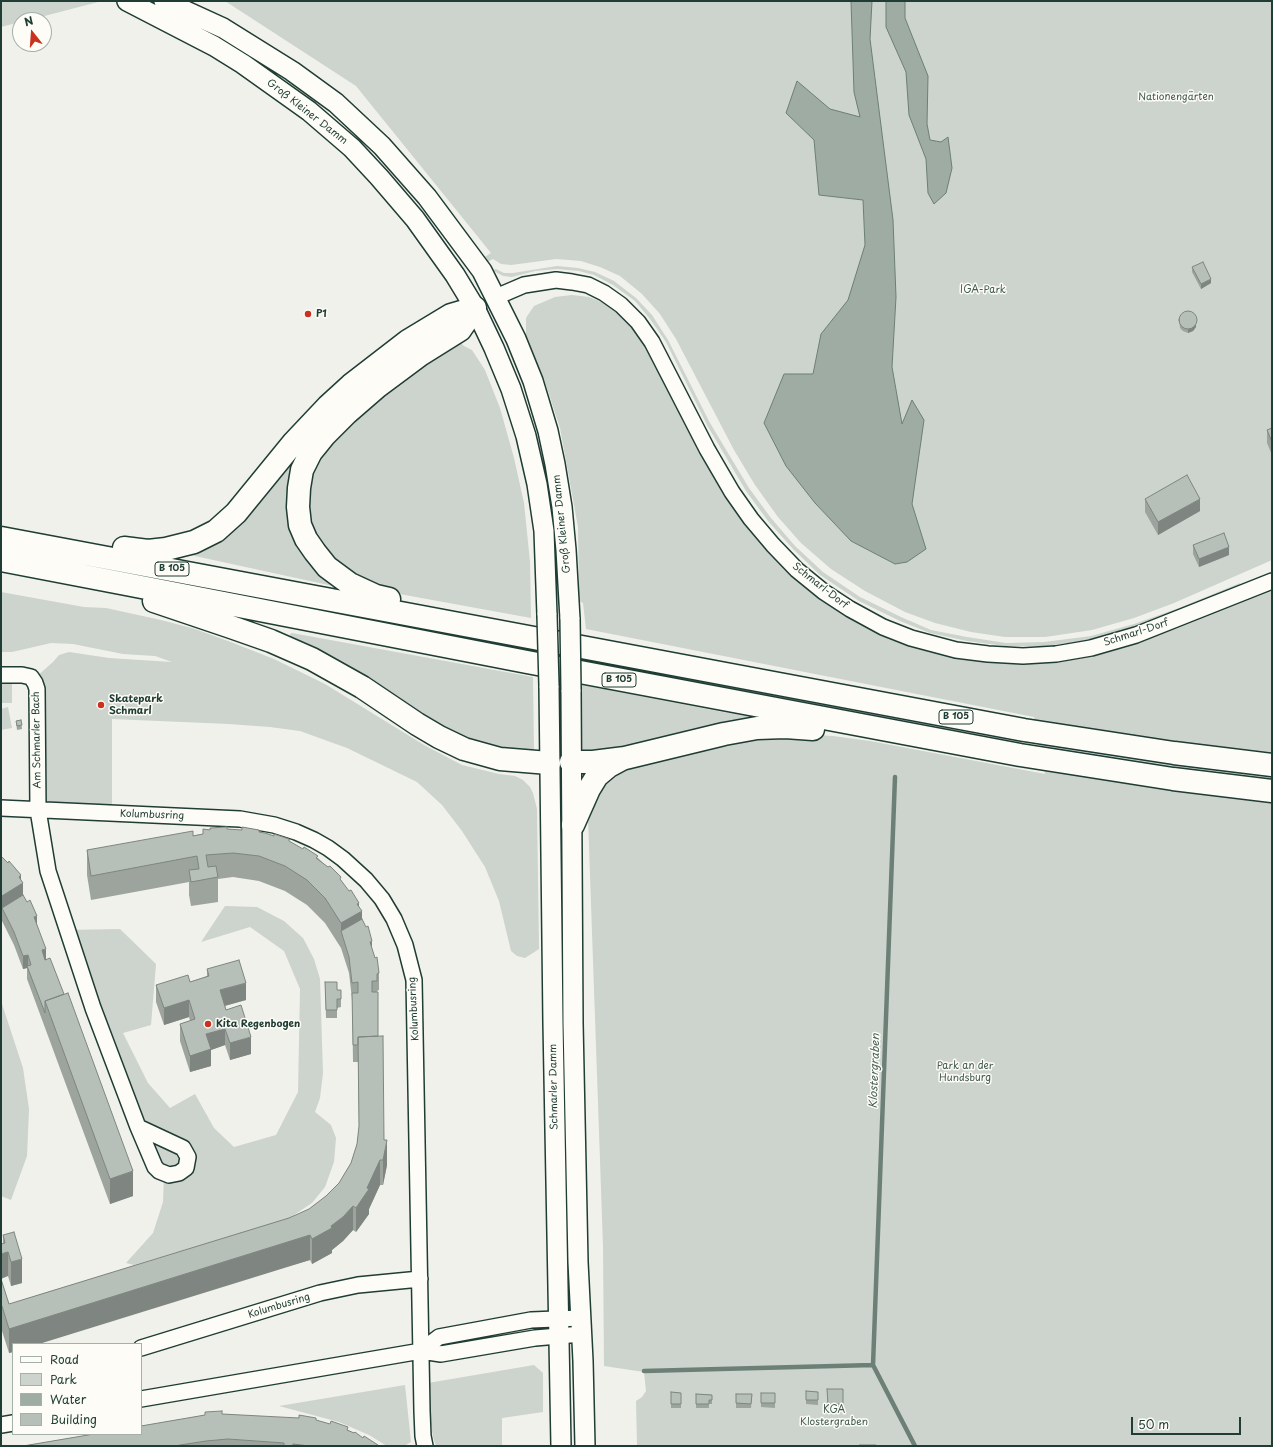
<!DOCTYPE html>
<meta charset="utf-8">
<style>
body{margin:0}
#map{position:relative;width:1273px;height:1447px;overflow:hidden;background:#f0f1eb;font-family:"Playpen Sans",sans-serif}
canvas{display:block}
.frame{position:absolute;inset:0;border:2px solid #1f3d34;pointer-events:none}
.legend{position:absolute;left:12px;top:1343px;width:130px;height:92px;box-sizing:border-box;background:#fdfcf7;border:1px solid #a4b0a9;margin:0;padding:5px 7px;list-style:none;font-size:12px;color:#1f3d34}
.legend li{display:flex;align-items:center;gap:8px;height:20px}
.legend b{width:20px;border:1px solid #a4b0a9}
.north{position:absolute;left:12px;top:12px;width:40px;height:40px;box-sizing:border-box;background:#fdfcf7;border:1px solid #a4b0a9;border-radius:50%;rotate:343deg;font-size:11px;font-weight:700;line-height:16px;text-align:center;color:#1f3d34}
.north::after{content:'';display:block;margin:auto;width:14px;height:18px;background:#c8321e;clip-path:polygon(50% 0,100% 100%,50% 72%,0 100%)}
.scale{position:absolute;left:1131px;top:1417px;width:110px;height:18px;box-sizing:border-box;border:2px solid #1f3d34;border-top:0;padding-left:5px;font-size:12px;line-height:14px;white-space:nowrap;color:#1f3d34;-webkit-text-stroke:3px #fdfcf7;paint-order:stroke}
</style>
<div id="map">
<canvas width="1273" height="1447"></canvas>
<div class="frame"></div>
<ul class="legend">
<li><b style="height:5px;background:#fdfcf7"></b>Road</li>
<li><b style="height:11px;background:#cdd3cd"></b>Park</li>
<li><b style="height:11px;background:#9faca4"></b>Water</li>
<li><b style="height:11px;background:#b6bfb8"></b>Building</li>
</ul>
<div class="north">N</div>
<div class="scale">50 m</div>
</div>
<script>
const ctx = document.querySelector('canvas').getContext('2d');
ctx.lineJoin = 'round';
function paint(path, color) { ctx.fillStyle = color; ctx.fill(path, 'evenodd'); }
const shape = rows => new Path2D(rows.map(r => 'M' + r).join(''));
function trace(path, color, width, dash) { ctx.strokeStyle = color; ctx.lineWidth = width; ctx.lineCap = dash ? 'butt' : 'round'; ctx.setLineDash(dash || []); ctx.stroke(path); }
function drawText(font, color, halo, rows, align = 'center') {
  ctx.font = font + ' "Playpen Sans",sans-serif'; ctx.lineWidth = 3; ctx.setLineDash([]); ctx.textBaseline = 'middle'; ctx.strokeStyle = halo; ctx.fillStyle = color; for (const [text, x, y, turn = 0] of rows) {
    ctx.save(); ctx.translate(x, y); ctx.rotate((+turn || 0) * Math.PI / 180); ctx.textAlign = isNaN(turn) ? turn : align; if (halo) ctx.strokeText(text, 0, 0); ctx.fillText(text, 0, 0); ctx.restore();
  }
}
const green = shape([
 [1,1,102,1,29,20,20,20,20,22,1,27],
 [225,1,1272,1,1272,560,1174,603,1134,618,1092,630,1045,637,1005,637,971,632,935,623,905,612,865,591,831,569,801,543,778,517,755,485,734,450,676,339,660,314,642,294,620,276,600,267,581,261,556,259,511,265,501,264,493,259,487,262,483,258,491,253,356,86],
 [557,266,578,268,595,272,614,281,636,298,652,315,668,340,710,423,749,488,771,518,795,546,823,572,860,597,901,617,931,630,967,637,1006,643,1044,642,1091,636,1134,624,1179,608,1240,583,1239,587,1137,627,1091,640,1045,646,1005,646,967,641,930,633,900,621,859,601,820,575,793,549,768,521,746,491,707,425,666,342,650,319,635,301,613,285,594,275,579,271,557,269,535,271,512,277,503,276,492,270,496,269,504,273,513,273],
 [572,295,589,297,606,304,632,323,644,339,755,532,881,633,1025,663,1073,659,1125,647,1181,627,1272,591,1272,1446,637,1446,636,1401,642,1397,646,1391,644,1372,604,1366,603,1246,588,818,589,805,594,793,620,767,712,744,800,734,833,736,870,741,1045,774,1034,717,586,629,583,603,579,601,578,527,560,428,544,379,526,337,526,318,534,306,555,297],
 [459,341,464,346,472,350,485,370,500,408,514,458,524,503,530,562,531,618,383,591,334,564,310,524,307,498,313,471,329,443,413,370],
 [322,427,296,537,303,555,310,565,333,586,181,553],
 [1,592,84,607,106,608,161,620,195,629,228,641,274,659,325,684,424,745,462,765,499,774,515,776,523,780,530,787,533,793,537,809,539,949,525,958,517,956,511,951,499,901,485,867,462,831,442,805,417,782,347,748,300,731,270,727,229,724,112,719,112,807,44,804,36,677,53,662,59,655,69,652,109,658,172,662,155,656,123,654,73,644,51,643,12,652,1,652],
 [292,633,533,677,534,751,500,751,451,734,290,638,290,634],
 [1,681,12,681,12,703,1,703],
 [582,685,723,712,769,720,617,752,587,754,582,750,579,745],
 [8,707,12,728,1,730,1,709],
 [225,906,257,907,284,921,303,938,314,959,320,979,323,1073,320,1098,315,1112,331,1125,336,1138,334,1162,325,1187,312,1203,288,1219,134,1265,126,1263,153,1233,163,1202,164,1174,66,930,120,929,156,964,151,1025,123,1033,148,1083,170,1108,195,1094,214,1128,234,1147,276,1135,298,1092,300,989,284,951,250,927,201,942],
 [1,1001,23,1068,29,1109,27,1156,11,1200,1,1196],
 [534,1365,543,1373,543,1412,502,1418,502,1446,436,1446,433,1437,429,1411,428,1383],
 [405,1385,411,1442,404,1446,387,1446,369,1435,339,1422,279,1406]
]);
const water = shape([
 [851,1,872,1,870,39,893,220,896,297,892,367,902,424,912,400,924,420,912,504,926,549,907,562,895,564,851,541,815,503,786,466,764,423,784,374,813,374,821,334,848,300,865,245,863,200,819,195,814,140,786,113,797,81,830,109,860,117,854,92,851,1],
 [886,1,905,1,905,18,928,76,927,124,930,140,941,142,948,137,952,168,946,193,934,204,928,193,926,159,909,115,906,72,886,27,886,1]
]);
const stream = shape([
 [895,777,873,1365,915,1446],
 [644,1371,873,1365]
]);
const minor = shape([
 [496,297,524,285,556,280,572,282,588,285,604,293,621,305,638,322,652,342,707,449,732,492,751,519,773,545,797,570,824,592,850,609,883,627,911,638,956,650,988,654,1023,656,1056,654,1091,648,1136,635,1272,581],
 [1,675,22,675,31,677,35,683,37,689,38,810,48,871,93,1008,138,1127,155,1167,159,1171,169,1175,179,1173,186,1168,188,1157,183,1148,138,1127],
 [1,808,240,819,274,825,296,832,314,840,328,848,343,859,366,880,382,899,394,919,405,945,414,980,422,1411,423,1436,425,1446],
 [141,1348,320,1293,358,1285,420,1279],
 [421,1351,439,1337,531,1320,581,1318],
 [141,1399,421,1351,441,1354,535,1338,582,1334],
 [1,1425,13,1423]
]);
const tertiary = shape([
 [127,1,214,46,243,64,309,111,352,148,379,177,415,219,455,275,475,308,494,348,511,389,526,436,537,484,544,531,547,615],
 [164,1,223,28,292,71,336,103,382,146,427,197,482,271,516,339,533,381,548,431,555,464,562,507,566,550,570,619],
 [549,686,553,1023,561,1446],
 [571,690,573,1023,578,1262,583,1361,585,1446]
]);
const trunk = shape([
 [1,538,1024,730,1174,753,1272,765],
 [124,548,148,551,166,549,194,542,216,531,236,513,294,442,328,406,351,385,408,341,451,315,475,308],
 [1,560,126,584,527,662,1020,755,1173,779,1272,791],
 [389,599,376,596,350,584,327,567,315,552,306,539,300,525,298,507,299,488,302,470,311,452,324,436,347,413,377,387,420,355,460,330,475,308],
 [154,601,231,627,271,641,312,659,362,687,417,724,439,737,464,749,500,759,549,763],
 [571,762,593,762,625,758,724,734,757,728,785,727,813,729],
 [573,825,589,789,597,776,609,766,622,759]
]);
const tertiaryBridge = shape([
 [547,615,549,686],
 [570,619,571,690]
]);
const wall = shape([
 [1192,267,1211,283,1201,289,1192,272],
 [1179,319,1196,322,1196,327,1193,331,1188,333,1183,331,1180,328],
 [1272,428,1272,455,1267,443,1267,430],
 [1145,499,1200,511,1158,535,1145,512],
 [1193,545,1229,555,1199,567,1193,554],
 [21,720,22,729,17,730,16,721],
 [203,829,210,830,227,829,259,832,289,842,318,858,341,881,359,907,362,919,372,950,379,973,379,990,377,991,378,1036,384,1140,387,1165,383,1185,380,1185,369,1209,369,1214,356,1232,353,1230,343,1241,332,1250,332,1253,312,1264,310,1260,13,1344,13,1352,9,1353,2,1331,1,1331,1,1279,9,1304,289,1218,309,1209,326,1196,339,1183,351,1163,357,1144,359,1128,358,1062,353,1062,352,999,349,973,341,948,325,923,307,905,285,891,259,881,233,877,218,879,218,902,191,906,189,895,189,882,91,900,87,875,87,850,203,834],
 [1,856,21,880,23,895,37,925,46,959,133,1196,110,1204,27,979,27,968,23,969,14,945,1,919],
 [207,969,246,1000,225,1006,226,1010,251,1054,230,1060,225,1045,211,1050,211,1066,190,1072,180,1041,180,1024,190,1021,189,1017,164,1025,156,1002,156,985,190,982,207,976],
 [325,982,337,990,341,990,341,1007,337,1008,337,1018,326,1018],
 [3,1235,22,1283,11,1286,8,1276,3,1243],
 [827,1389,843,1389,843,1408,828,1408],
 [806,1391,818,1392,818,1405,806,1404],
 [671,1392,681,1393,681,1408,671,1408],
 [761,1393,775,1393,775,1408,761,1407],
 [696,1394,712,1395,712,1404,709,1404,709,1408,696,1408],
 [736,1394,752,1394,751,1408,736,1408],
 [222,1414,316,1420,348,1430,378,1446,23,1446,205,1415]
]);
const shadedWall = shape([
 [1211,279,1211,283,1201,289,1201,284],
 [1196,318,1196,327,1193,331,1188,333,1188,328],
 [1200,499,1200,511,1158,535,1158,522],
 [1229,547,1229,555,1199,567,1199,559],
 [21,875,21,884,23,883,23,907,2,908,2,920,2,896],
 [359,903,359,913,362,911,362,936,341,931,341,923,357,904],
 [37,916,37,928,34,917],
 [372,941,372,958,370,942],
 [46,949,46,961,42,963,42,950],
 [28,955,28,967,27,966,27,968,23,969,23,956],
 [246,983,246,1000,220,1007,220,990],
 [189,1000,189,1017,164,1025,164,1008],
 [225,1029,225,1045,211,1050,211,1066,190,1072,190,1056,206,1034],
 [251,1037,251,1054,230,1060,230,1043],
 [387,1140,387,1165,383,1185,383,1160],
 [380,1160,380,1185,369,1209,369,1214,356,1232,356,1208,367,1188],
 [133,1171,133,1196,110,1204,110,1179],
 [353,1206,353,1230,343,1241,332,1250,332,1253,312,1264,312,1239,331,1226],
 [310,1235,310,1260,39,1344,13,1344,13,1352,9,1353,9,1329],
 [8,1252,8,1276,1,1279,1,1254],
 [22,1259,22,1283,11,1286,11,1262],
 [2,1306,2,1331,1,1331,1,1307]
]);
const building = shape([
 [1203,262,1211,279,1201,284,1192,267,1203,262],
 '1179 320a9 9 0 1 1 18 0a9 9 0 1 1-18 0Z',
 [1272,428,1272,442,1267,430,1272,428],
 [1187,475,1200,499,1158,522,1145,499,1187,475],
 [1224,533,1229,547,1199,559,1193,545,1224,533],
 [21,720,22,725,17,726,16,721,21,720],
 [227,827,227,829,242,830,242,827,259,830,259,832,265,833,274,836,274,834,289,839,289,841,303,849,304,847,318,856,316,858,328,867,330,866,341,877,340,879,349,891,351,890,359,903,357,904,362,911,341,923,325,898,307,880,285,866,259,856,233,853,206,855,208,867,216,866,218,877,191,882,189,870,199,869,197,856,91,876,87,850,193,831,193,836,203,834,203,829,210,830,210,828,227,827],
 [1,856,8,863,9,861,21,875,19,877,23,883,2,896,1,894,1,856],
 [23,895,27,902,30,900,37,916,34,917,46,949,42,950,45,960,50,958,64,994,45,1001,45,1013,27,966,31,965,28,955,23,956,14,932,2,908,23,895],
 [362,919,366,927,368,926,372,941,370,942,375,958,377,957,379,973,377,974,377,981,372,981,372,992,378,992,378,1036,358,1037,358,1045,353,1045,352,993,358,993,358,982,352,983,349,957,341,931,362,919],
 [239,960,246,983,220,990,226,1010,241,1005,251,1037,230,1043,225,1029,206,1034,211,1049,190,1056,180,1024,195,1019,189,1000,164,1008,156,985,188,975,190,982,209,976,207,969,239,960],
 [325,982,337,982,337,990,341,990,341,999,337,999,337,1010,326,1010,325,982],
 [68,993,133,1171,110,1179,45,1001,68,993],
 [383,1036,384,1140,387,1140,383,1160,380,1160,367,1188,369,1189,356,1208,353,1206,343,1217,331,1226,332,1228,312,1239,310,1235,9,1329,2,1306,1,1307,1,1279,9,1304,289,1218,309,1209,326,1196,339,1183,351,1163,357,1144,359,1126,358,1037,383,1036],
 [14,1232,22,1259,11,1262,8,1252,1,1254,1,1244,5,1243,3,1235,14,1232],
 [827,1389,843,1389,843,1404,828,1404,827,1389],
 [806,1391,818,1392,818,1400,806,1400,806,1391],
 [671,1392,681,1393,681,1404,671,1404,671,1392],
 [761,1393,775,1393,775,1403,761,1403,761,1393],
 [696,1394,712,1395,712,1400,709,1400,709,1404,696,1404,696,1394],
 [736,1394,752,1394,751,1404,736,1403,736,1394],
 [222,1411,222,1414,299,1418,299,1415,316,1418,316,1420,330,1424,331,1421,348,1427,347,1430,354,1433,355,1432,363,1438,364,1436,378,1445,378,1446,309,1446,293,1444,292,1446,284,1446,284,1443,228,1439,206,1441,174,1446,23,1446,94,1434,141,1434,141,1426,205,1415,205,1412,222,1411],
 [860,1445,876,1445,876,1446,860,1446,860,1445]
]);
const markers = [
 [308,314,4,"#c8321e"],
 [101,705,4,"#c8321e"],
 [208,1024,4,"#c8321e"]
];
const shields = [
 [172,569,34],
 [619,680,34],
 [956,717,34]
];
const shieldNames = [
 ["B 105",172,569],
 ["B 105",619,680],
 ["B 105",956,717]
];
const parkNames = [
 ["Nationengärten",1176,97],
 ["IGA-Park",983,290],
 ["Park an der",965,1066],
 ["Hundsburg",965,1078],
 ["KGA",834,1410],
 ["Klostergraben",834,1422]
];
const streetNames = [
 ["Groß Kleiner Damm",307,112,38],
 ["Groß Kleiner Damm",562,524,-96],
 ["Schmarl-Dorf",820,586,38],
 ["Schmarl-Dorf",1136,633,-18],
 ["Am Schmarler Bach",37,740,-91],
 ["Kolumbusring",152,815,2],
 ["Kolumbusring",414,1009,-93],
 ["Schmarler Damm",554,1087,-91],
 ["Kolumbusring",279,1306,-17]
];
const poiNames = [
 ["P1",316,314],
 ["Skatepark",109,699],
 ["Schmarl",109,711],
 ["Kita Regenbogen",216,1024]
];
const waterNames = [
 ["Klostergraben",875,1071,-88]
];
paint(green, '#cdd3cd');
paint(water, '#9faca4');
trace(water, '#6c8077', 1);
trace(stream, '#6c8077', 4.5);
trace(minor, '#1f3d34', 18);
trace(tertiary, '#1f3d34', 22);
trace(trunk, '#1f3d34', 25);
trace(minor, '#fdfcf7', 15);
trace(tertiary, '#fdfcf7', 19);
trace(trunk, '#fdfcf7', 22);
trace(tertiaryBridge, '#1f3d34', 22, []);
trace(tertiaryBridge, '#fdfcf7', 19);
paint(wall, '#9da49e');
paint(shadedWall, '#7f8681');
paint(building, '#b6bfb8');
trace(building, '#7f8681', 1);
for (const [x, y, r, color] of markers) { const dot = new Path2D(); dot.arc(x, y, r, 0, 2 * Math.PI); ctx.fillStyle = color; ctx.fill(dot); trace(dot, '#fdfcf7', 1.5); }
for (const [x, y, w] of shields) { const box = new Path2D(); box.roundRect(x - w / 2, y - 7, w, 14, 3); ctx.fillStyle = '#fdfcf7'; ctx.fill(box); trace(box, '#1f3d34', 1); }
drawText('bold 9px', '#1f3d34', null, shieldNames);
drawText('10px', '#425b53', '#fdfcf7', parkNames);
drawText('10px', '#1f3d34', '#fdfcf7', streetNames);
drawText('bold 10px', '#1f3d34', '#fdfcf7', poiNames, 'left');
drawText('italic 11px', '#455e56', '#fdfcf7', waterNames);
</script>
